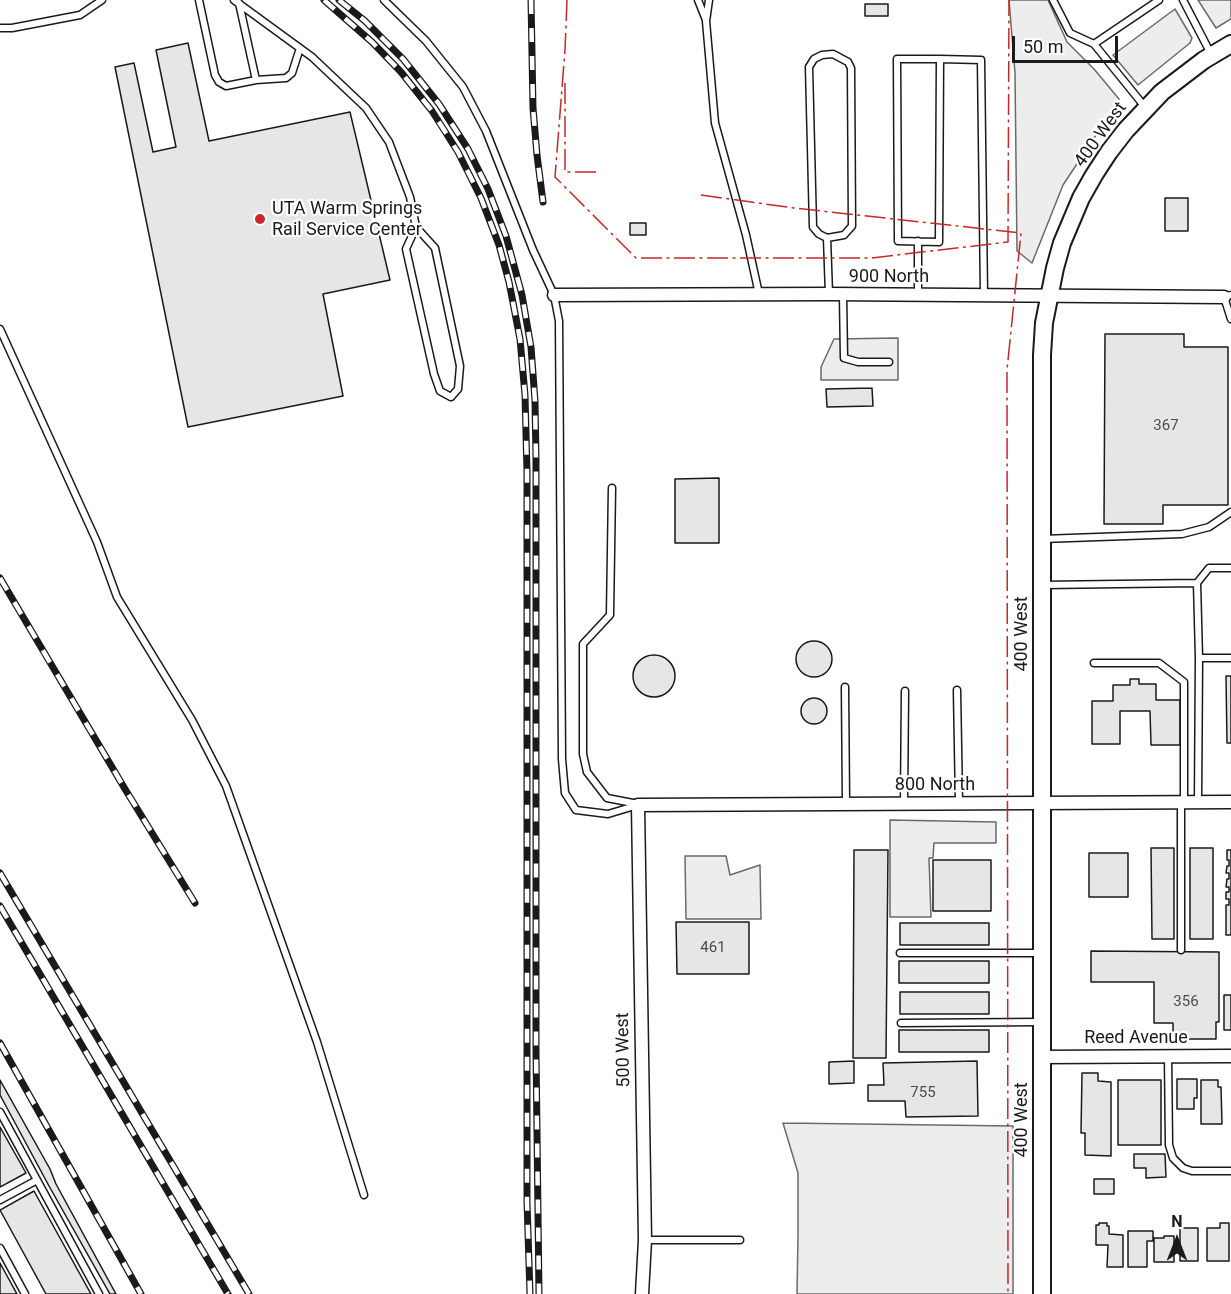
<!DOCTYPE html>
<style>
body{margin:0}
#map{position:relative;width:1231px;height:1294px;overflow:hidden;background:#fff;font-family:Roboto,sans-serif}
canvas{display:block}
.north{position:absolute;left:1147px;top:1210px;width:60px;height:60px;-webkit-text-stroke:4px #fff;paint-order:stroke;rotate:0deg;font-size:16px;font-weight:700;line-height:24px;text-align:center;color:#1a1a1a}
.north::after{content:'';display:block;margin:auto;width:21px;height:27px;background:#1a1a1a;clip-path:polygon(50% 0,100% 100%,50% 72%,0 100%)}
.scale{position:absolute;left:1012px;top:36px;width:106px;height:27px;box-sizing:border-box;border:3px solid #1a1a1a;border-top:0;padding-left:8px;font-size:18px;line-height:21px;white-space:nowrap;color:#1a1a1a;-webkit-text-stroke:4px #fff;paint-order:stroke}
</style>
<div id="map">
<canvas width="1231" height="1294"></canvas>
<div class="north">N</div>
<div class="scale">50 m</div>
</div>
<script>
const ctx = document.querySelector('canvas').getContext('2d');
ctx.lineJoin = 'round';
function paint(path, color) { ctx.fillStyle = color; ctx.fill(path, 'evenodd'); }
const shape = rows => new Path2D(rows.map(r => 'M' + r).join(''));
function trace(path, color, width, dash) { ctx.strokeStyle = color; ctx.lineWidth = width; ctx.lineCap = dash ? 'butt' : 'round'; ctx.setLineDash(dash || []); ctx.stroke(path); }
function drawText(font, color, halo, rows, align = 'center') {
  ctx.font = font + ' Roboto,sans-serif'; ctx.lineWidth = 4.5; ctx.setLineDash([]); ctx.textBaseline = 'middle'; ctx.strokeStyle = halo; ctx.fillStyle = color; for (const [text, x, y, turn = 0] of rows) {
    ctx.save(); ctx.translate(x, y); ctx.rotate((+turn || 0) * Math.PI / 180); ctx.textAlign = isNaN(turn) ? turn : align; if (halo) ctx.strokeText(text, 0, 0); ctx.fillText(text, 0, 0); ctx.restore();
  }
}
const built = shape([
 [1009,0,1048,0,1067,42,1094,69,1119,99,1118,107,1106,120,1063,185,1032,263,1017,251,1015,73,1009,0],
 [1198,0,1231,0,1231,19,1216,28,1198,0],
 [1175,9,1192,38,1190,43,1138,85,1113,55,1175,9],
 [898,338,898,380,821,380,821,367,834,339,898,338],
 [890,820,996,822,996,843,934,843,933,858,929,858,931,917,890,917,890,820],
 [685,856,726,856,730,875,760,865,761,919,686,919,685,856],
 [783,1123,1013,1126,1013,1294,797,1294,798,1235,798,1173,783,1123]
]);
const building = shape([
 [865,4,888,4,888,16,865,16,865,4],
 [188,43,209,141,350,112,390,280,323,294,343,396,188,427,115,67,134,63,153,152,176,147,156,50,188,43],
 [1165,198,1188,198,1188,231,1165,231,1165,198],
 [630,223,646,223,646,235,630,235,630,223],
 [1105,334,1184,334,1184,347,1228,347,1228,505,1163,505,1163,524,1104,524,1105,334],
 [872,388,873,406,827,407,826,389,872,388],
 [719,478,719,543,675,543,675,479,719,478],
 '796 659a18 18 0 1 1 36 0a18 18 0 1 1-36 0Z',
 '633 676a21 21 0 1 1 42 0a21 21 0 1 1-42 0Z',
 [1226,676,1231,676,1231,743,1227,743,1226,676],
 [1130,679,1139,679,1139,684,1156,684,1156,700,1180,700,1180,745,1151,745,1150,711,1120,711,1120,744,1092,744,1092,701,1113,701,1113,685,1130,685,1130,679],
 '801 711a13 13 0 1 1 26 0a13 13 0 1 1-26 0Z',
 [1151,848,1174,848,1174,939,1152,939,1151,848],
 [1190,848,1213,848,1213,939,1190,939,1190,848],
 [854,850,888,850,886,1058,853,1058,854,850],
 [1227,850,1231,850,1231,935,1226,935,1226,905,1229,905,1229,899,1226,899,1226,892,1229,892,1229,887,1226,887,1227,879,1229,879,1229,873,1226,873,1227,866,1229,866,1229,860,1227,860,1227,850],
 [1089,853,1128,853,1128,897,1089,897,1089,853],
 [933,860,991,860,991,911,933,911,933,860],
 [676,922,749,922,749,974,677,974,676,922],
 [900,923,989,923,989,945,900,945,900,923],
 [1091,951,1219,952,1219,1022,1216,1022,1216,1039,1173,1039,1173,1023,1154,1023,1154,982,1091,982,1091,951],
 [899,961,989,961,989,983,899,983,899,961],
 [900,992,989,992,989,1014,900,1014,900,992],
 [1224,995,1231,995,1231,1030,1224,1030,1224,995],
 [899,1030,989,1030,989,1052,899,1052,899,1030],
 [854,1061,854,1083,829,1084,829,1062,854,1061],
 [977,1061,978,1116,906,1117,905,1101,868,1101,868,1085,884,1085,883,1063,977,1061],
 [1082,1073,1098,1073,1098,1081,1111,1082,1111,1156,1085,1155,1085,1133,1081,1133,1082,1073],
 [1177,1079,1197,1079,1197,1098,1194,1098,1194,1109,1177,1109,1177,1079],
 [0,1080,50,1169,56,1184,116,1294,110,1294,49,1186,0,1095,0,1080],
 [1118,1080,1161,1080,1161,1145,1118,1145,1118,1080],
 [1201,1080,1218,1080,1218,1087,1221,1087,1222,1124,1201,1124,1201,1080],
 [0,1127,26,1173,0,1187,0,1127],
 [1134,1154,1165,1154,1166,1177,1146,1178,1146,1168,1134,1168,1134,1154],
 [1094,1179,1114,1179,1114,1194,1094,1194,1094,1179],
 [34,1191,91,1294,46,1294,0,1210,34,1191],
 [1099,1223,1107,1223,1107,1226,1109,1226,1109,1234,1123,1235,1123,1267,1107,1267,1108,1245,1096,1245,1096,1225,1099,1225,1099,1223],
 [1220,1223,1229,1223,1229,1261,1207,1261,1207,1228,1220,1228,1220,1223],
 [1180,1228,1198,1228,1198,1261,1180,1261,1180,1228],
 [1128,1231,1153,1231,1153,1241,1147,1241,1147,1267,1128,1267,1128,1231],
 [1164,1236,1174,1236,1174,1262,1154,1262,1154,1238,1164,1238,1164,1236],
 [0,1263,17,1294,0,1294,0,1263]
]);
const service = shape([
 [199,0,215,75,219,82,226,86,256,80,239,3],
 [234,0,312,57,366,108,389,142,410,197,416,227,435,248,460,366,458,389,451,397,440,391,434,374,406,249,416,227],
 [384,0,426,41,463,87,486,131,533,250,554,295,559,321,562,759,565,793,576,810,608,814,638,805],
 [698,0,706,20],
 [709,0,706,21,715,123,746,235,759,294],
 [1053,0,1070,33,1094,44],
 [1183,0,1211,54],
 [0,28,12,28,80,15,102,0],
 [940,59,939,242,898,241,897,59,940,59,981,60,984,295],
 [256,80,286,78,292,73,300,48],
 [1145,107,1094,44,1159,0],
 [827,238,844,235,852,226,851,68,848,62,833,54,822,55,814,59,809,67,813,227,819,234,827,238,829,294],
 [918,241,918,295],
 [843,295,844,358,858,362,889,362],
 [1231,295,1224,297,1231,319],
 [0,329,97,542,117,597,192,720,226,786,317,1042,364,1195],
 [612,488,610,615,583,644,583,754,587,772,607,798,638,804],
 [1042,539,1182,534,1209,527,1231,512],
 [1042,585,1197,583],
 [1199,658,1197,583,1209,568,1231,568],
 [1094,663,1159,663,1184,682,1184,802],
 [845,687,846,803],
 [957,690,959,803],
 [1181,802,1181,950],
 [1198,802,1199,658,1231,658],
 [904,803,905,691],
 [900,953,1040,953],
 [901,1023,1041,1022],
 [1168,1056,1169,1145,1173,1158,1183,1168,1192,1171,1231,1171],
 [0,1112,99,1294],
 [0,1200,37,1180],
 [645,1240,740,1240],
 [0,1248,25,1294]
]);
const minor = shape([
 [554,295,829,294,1224,297],
 [1042,1057,1231,1056],
 [642,1294,645,1240,638,805,1231,802]
]);
const tertiary = shape([
 [1042,1294,1042,355,1044,323,1055,268,1062,243,1081,198,1094,175,1109,152,1126,130,1162,92,1204,60,1231,44]
]);
const rail = shape([
 [324,0,372,42,401,72,432,111,458,152,481,198,499,245,509,282,520,339,525,395,527,472,527,1202,530,1294],
 [339,0,365,21,403,59,439,104,468,149,488,189,506,236,522,295,531,347,535,401,536,459,536,1051,539,1294],
 [531,0,533,108,537,155,543,202],
 [0,578,125,789,195,903],
 [0,873,249,1294],
 [0,906,228,1294],
 [0,1043,141,1294]
]);
const power = shape([
 [567,0,565,50,555,177,636,258,871,258,1008,242,1009,0],
 [565,83,565,172,596,172],
 [701,195,794,208,1021,233,1007,370,1008,1294]
]);
const markers = [
 [260,219,6,"#c62828"]
];
const numberNames = [
 ["367",1166,426],
 ["461",713,948],
 ["356",1186,1002],
 ["755",923,1093]
];
const streetNames = [
 ["400 West",1101,135,-54],
 ["900 North",889,277],
 ["400 West",1022,634,-90],
 ["800 North",935,785],
 ["Reed Avenue",1136,1038],
 ["500 West",624,1050,-91],
 ["400 West",1022,1120,-90]
];
const poiNames = [
 ["UTA Warm Springs",272,209],
 ["Rail Service Center",272,230]
];
paint(built, '#ededed');
trace(built, '#6a6a6a', 1.5);
paint(building, '#e6e6e6');
trace(building, '#1a1a1a', 1.5);
trace(service, '#1a1a1a', 9);
trace(minor, '#1a1a1a', 15);
trace(tertiary, '#1a1a1a', 20);
trace(service, '#fff', 6);
trace(minor, '#fff', 12);
trace(tertiary, '#fff', 16);
trace(rail, '#1a1a1a', 7);
trace(rail, '#fff', 4.5, [14]);
trace(power, '#c62828', 1.5, [21, 4.5, 3, 4.5]);
for (const [x, y, r, color] of markers) { const dot = new Path2D(); dot.arc(x, y, r, 0, 2 * Math.PI); ctx.fillStyle = color; ctx.fill(dot); trace(dot, '#fff', 2); }
drawText('15px', '#4d4d4d', null, numberNames);
drawText('18px', '#1a1a1a', '#fff', streetNames);
drawText('18px', '#1a1a1a', '#fff', poiNames, 'left');
</script>
